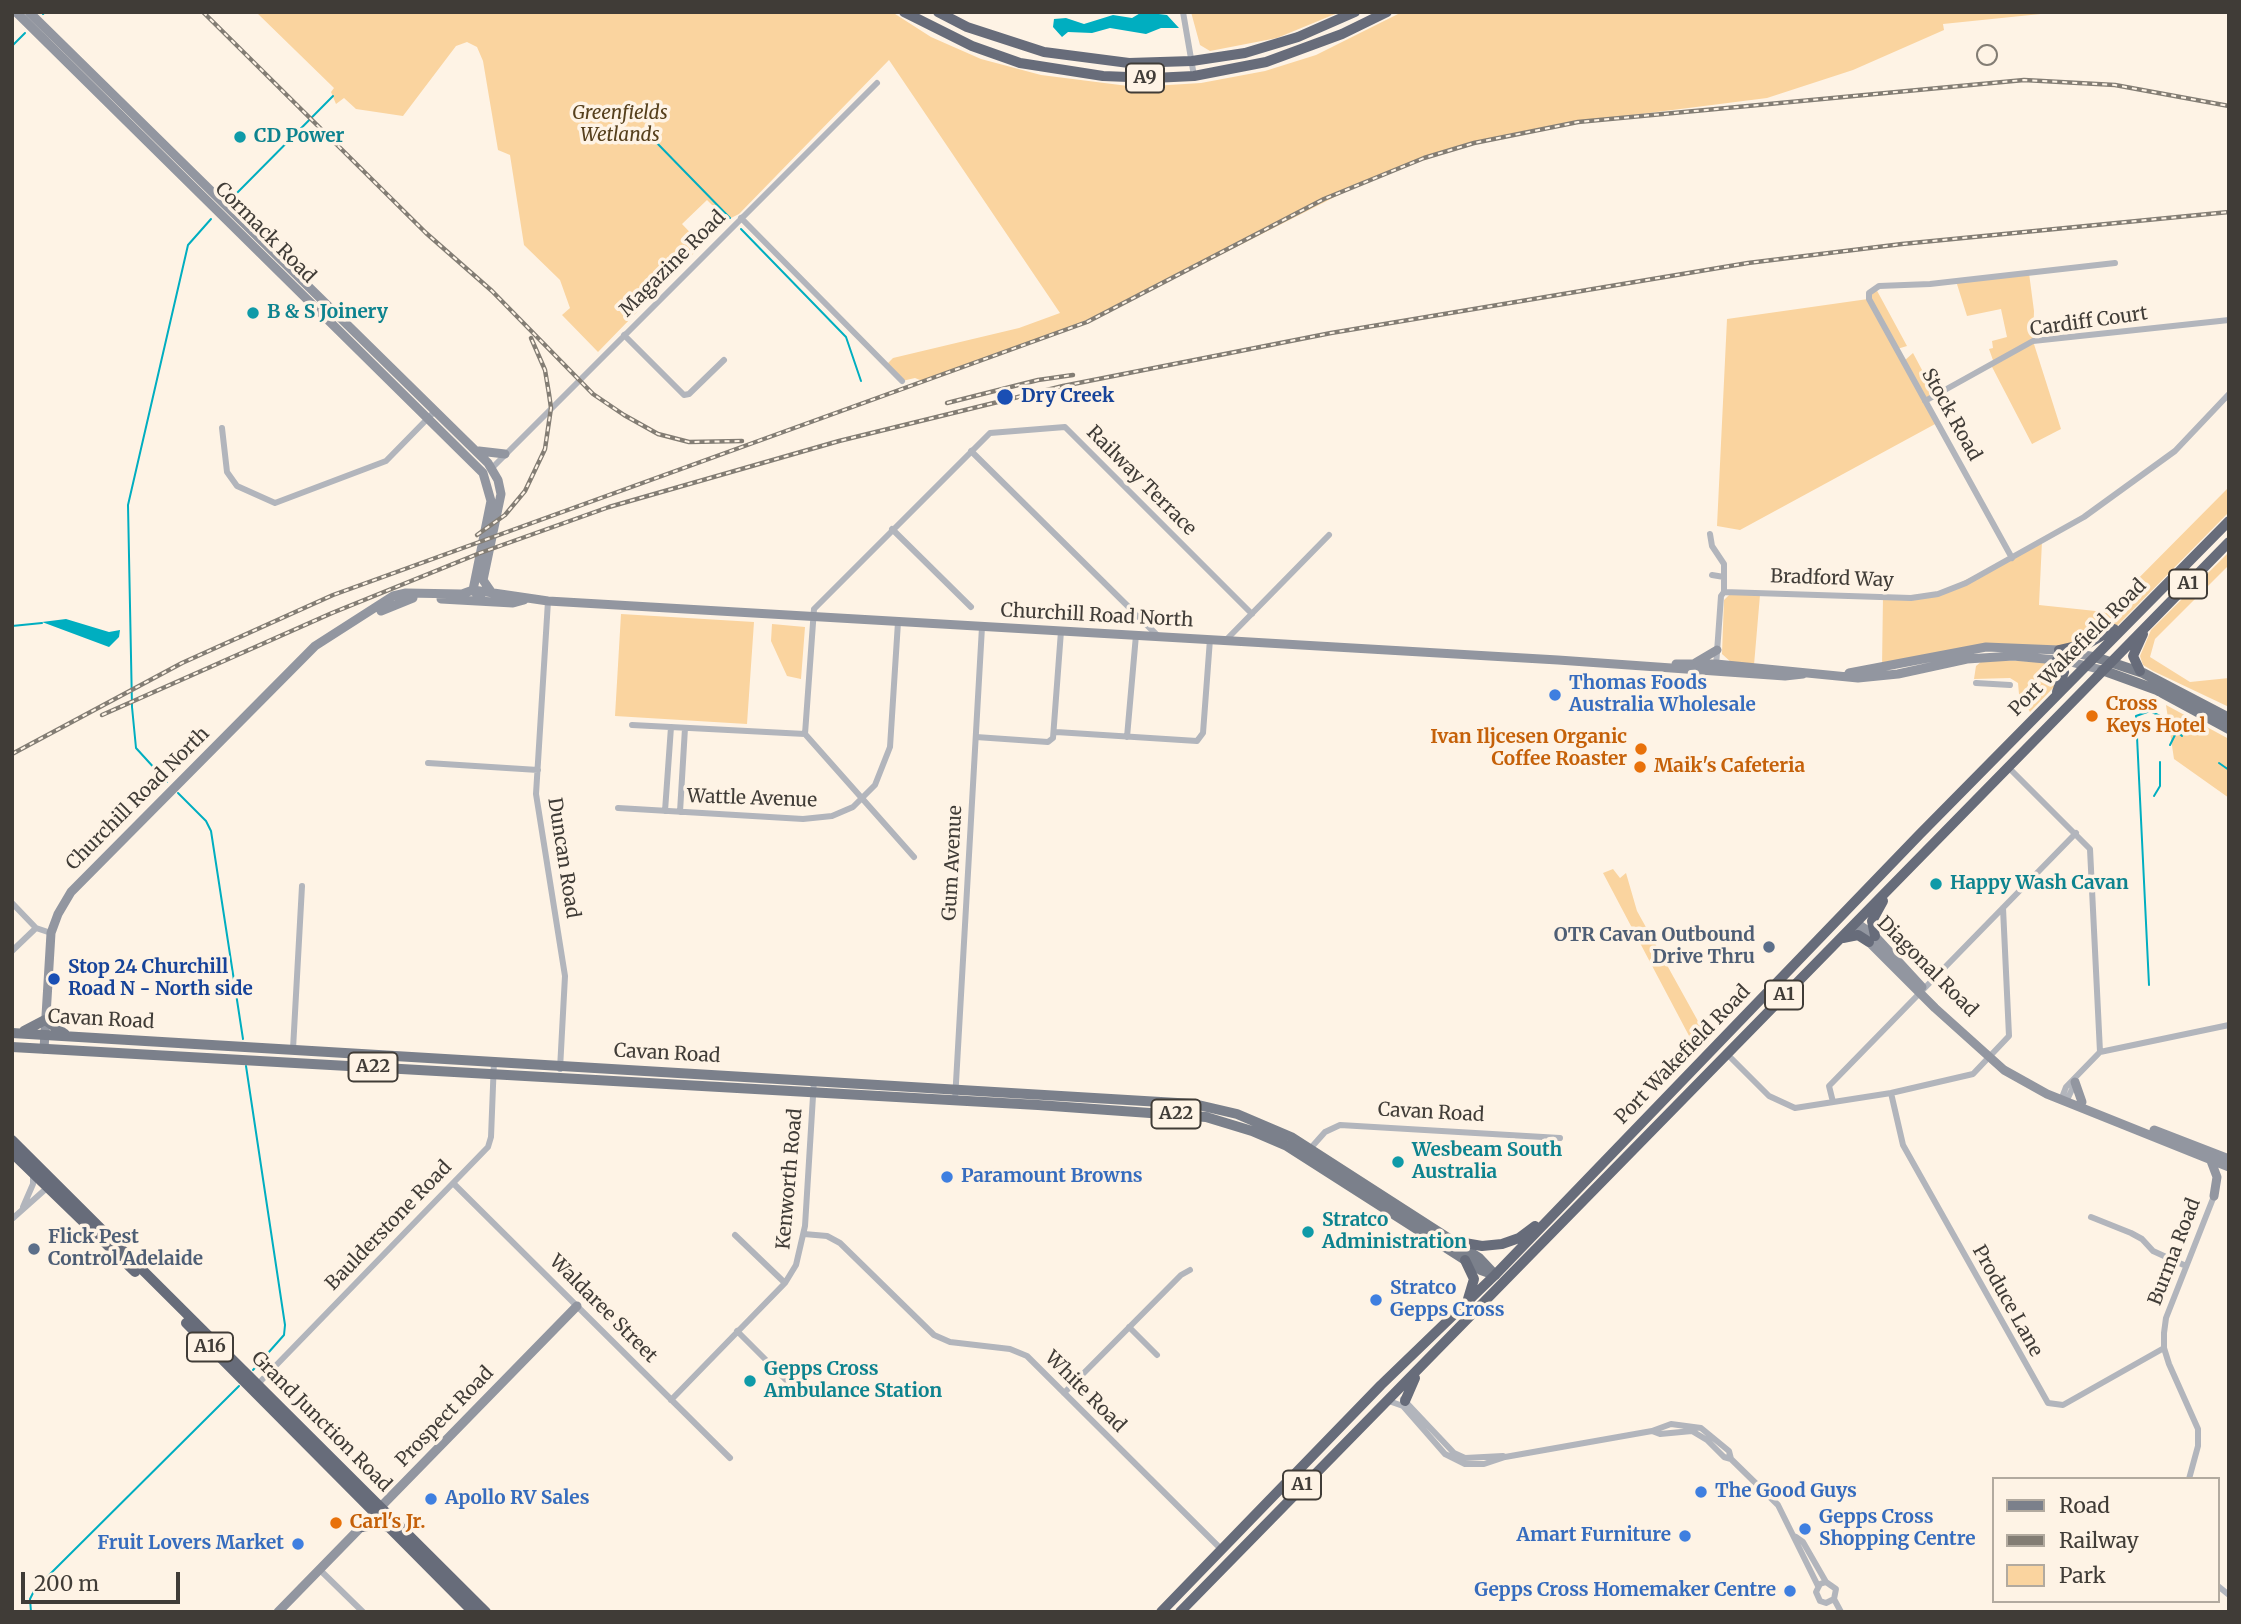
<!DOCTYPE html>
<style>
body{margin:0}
#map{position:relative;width:2241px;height:1624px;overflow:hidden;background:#fef3e5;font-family:Merriweather,serif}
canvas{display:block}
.frame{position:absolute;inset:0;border:14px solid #403c37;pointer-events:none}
.legend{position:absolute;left:1992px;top:1477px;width:228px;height:126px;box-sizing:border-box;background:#fef3e5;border:2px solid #b2aa9f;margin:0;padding:9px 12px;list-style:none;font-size:21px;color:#403c37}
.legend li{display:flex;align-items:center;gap:14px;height:35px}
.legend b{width:35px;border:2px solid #b2aa9f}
.scale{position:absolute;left:21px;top:1572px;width:159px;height:32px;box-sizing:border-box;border:4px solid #403c37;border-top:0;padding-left:9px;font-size:21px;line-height:24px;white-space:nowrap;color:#403c37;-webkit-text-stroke:5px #fef3e5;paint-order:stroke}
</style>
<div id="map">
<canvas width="2241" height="1624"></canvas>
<div class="frame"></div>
<ul class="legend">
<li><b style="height:9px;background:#7b808b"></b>Road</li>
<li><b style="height:9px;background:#837d74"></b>Railway</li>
<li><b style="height:19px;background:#fad49f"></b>Park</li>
</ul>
<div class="scale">200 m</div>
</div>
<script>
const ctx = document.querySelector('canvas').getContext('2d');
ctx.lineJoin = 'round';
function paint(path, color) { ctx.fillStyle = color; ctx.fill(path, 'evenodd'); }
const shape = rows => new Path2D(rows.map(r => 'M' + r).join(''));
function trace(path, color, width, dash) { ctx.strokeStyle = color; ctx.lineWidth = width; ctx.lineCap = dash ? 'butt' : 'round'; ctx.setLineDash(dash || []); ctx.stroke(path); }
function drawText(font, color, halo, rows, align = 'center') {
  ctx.font = font + ' Merriweather,serif'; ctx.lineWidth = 7; ctx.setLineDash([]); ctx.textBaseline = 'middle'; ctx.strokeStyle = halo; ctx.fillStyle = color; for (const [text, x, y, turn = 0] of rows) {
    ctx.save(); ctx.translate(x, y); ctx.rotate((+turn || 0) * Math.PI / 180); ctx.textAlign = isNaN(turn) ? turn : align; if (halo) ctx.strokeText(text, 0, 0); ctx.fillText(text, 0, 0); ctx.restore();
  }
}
const green = shape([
 [256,12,892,12,931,37,981,59,1041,75,1136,87,1201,83,1265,71,1316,55,1402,12,2060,12,1943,24,1944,30,1853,70,1767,98,1578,122,1479,141,1372,178,1124,304,1027,345,925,382,915,378,902,381,886,365,893,358,1019,328,1060,313,889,60,739,214,727,220,707,200,682,224,702,245,598,352,562,315,570,308,560,280,524,245,510,155,498,150,483,61,477,47,467,42,456,46,403,116,356,109,344,98,336,104,331,92,334,88],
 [1191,12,1340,12,1277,38,1210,51,1200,45],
 [2029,273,2034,311,2033,341,2061,429,2032,444,1991,365,1994,363,1989,349,1993,348,1992,341,2007,337,2001,309,1967,316,1956,281],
 [1875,287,1907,346,1897,349,1904,361,1913,353,1930,385,1939,380,1943,391,1925,401,1937,423,1740,530,1717,526,1727,319,1868,299],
 [2229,487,2229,512,2114,629,2059,650,2003,646,1882,668,1883,596,1938,594,2042,541,2039,605,2105,612],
 [2229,552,2229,565,2155,639,2150,657,2190,682,2229,678,2229,707,2153,671,2143,665,2140,656,2151,630],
 [1730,594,1760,595,1754,665,1732,663,1722,654,1724,600],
 [621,614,754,622,747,724,615,716],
 [772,624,805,627,801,679,787,676,771,641],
 [1993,660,2046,662,2051,664,2058,673,2054,687,2030,712,2019,694,2018,683,2010,678,1974,679,1976,666,1982,661],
 [2166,705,2229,739,2229,798,2174,759],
 [1613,869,1620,878,1626,873,1637,911,1709,1041,1696,1049,1603,873]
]);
const water = shape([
 [1142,12,1167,15,1179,28,1161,28,1146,34,1110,28,1092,33,1068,32,1062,37,1053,27,1054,19,1066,18,1084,24,1113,15,1132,18],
 [66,619,109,632,120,630,119,637,109,647,42,622]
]);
const stream = shape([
 [43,14,45,12],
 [12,46,25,33],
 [634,141,646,134,654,140,730,218],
 [230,200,333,96],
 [741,229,846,337,861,381],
 [12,626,42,623],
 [2170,745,2177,731],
 [2219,763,2229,770],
 [167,782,136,748,132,707,128,505,188,245,211,219],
 [178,793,206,821,211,831,243,1039],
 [2154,796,2160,786,2160,762],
 [2149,985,2136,716,2150,711,2162,717,2182,736],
 [246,1066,285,1325,284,1335,253,1370],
 [31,1612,30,1599,35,1589,239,1386]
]);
const street = shape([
 [1183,12,1194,76],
 [741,218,902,381],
 [624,335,684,395,689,394,724,360],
 [1925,401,2033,341,2229,320],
 [222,428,227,472,237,486,275,503,386,461,434,412],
 [971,451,1158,636],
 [492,468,877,83],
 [892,529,971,607],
 [1710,534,1712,546,1724,564,1724,592],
 [2012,558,1869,299,1869,293,1879,286,1930,284,2115,263],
 [1712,575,1724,577],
 [548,601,536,794,565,976,560,1069],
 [1226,640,1329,535],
 [1716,666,1721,596,1724,592,1911,598,1938,594,1966,583,2084,517,2175,451,2229,394],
 [1976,683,2010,685],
 [632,725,805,734,814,609,990,433,1065,427,1252,614],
 [1056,732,1197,741,1203,733,1210,639],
 [805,734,914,857],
 [976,737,1048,742,1053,738,1061,631],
 [1127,737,1136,635],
 [428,763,538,770],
 [2007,766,2090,849,2100,1052],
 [618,808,803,819,832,816,853,807,875,785,890,747,898,622],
 [665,811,671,727],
 [680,812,685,728],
 [12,903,36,928,51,933],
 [12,951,36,928],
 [293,1049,302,886],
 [1727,1054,1769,1096,1795,1108,1891,1093,1973,1074,2009,1036,2003,908],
 [1891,1093,1903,1145,2048,1403,2063,1405,2164,1348],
 [955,1100,982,627],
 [2061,1100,2066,1087,2100,1052,2229,1025],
 [1833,1102,1829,1086,2076,833],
 [2066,1102,2076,1081],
 [1309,1150,1325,1132,1340,1125,1560,1138],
 [453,1183,730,1458],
 [23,1207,33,1184,33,1175],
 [2091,1217,2131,1233,2142,1239,2153,1251,2186,1266],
 [12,1219,48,1187],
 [804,1234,827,1236,840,1243,934,1335,950,1342,1010,1349,1027,1356,1220,1548],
 [735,1235,785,1283],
 [1129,1327,1157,1355],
 [737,1331,790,1384],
 [256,1386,488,1147,491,1137,494,1061],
 [1064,1393,1181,1275,1190,1270],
 [1403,1399,1454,1453,1465,1458,1503,1456],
 [671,1400,785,1283,796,1265,805,1226,814,1080],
 [1386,1400,1403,1406,1445,1454,1465,1464,1484,1464,1505,1457,1652,1431,1671,1424,1701,1428,1729,1451,1731,1459,1778,1505,1818,1586],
 [1652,1431,1660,1434,1692,1431,1707,1440,1724,1457,1731,1459],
 [2189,1479,2198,1446,2198,1429,2169,1364,2164,1348,2164,1333,2166,1318,2214,1196],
 [1796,1537,1803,1542,1826,1582,1836,1589,1834,1599,1826,1603,1820,1601,1816,1592,1820,1584,1826,1582],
 [320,1570,363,1612],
 [2218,1586,2229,1595],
 [1834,1599,1841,1612]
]);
const secondary = shape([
 [16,12,483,473,491,501,473,590,483,601],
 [29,12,488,463,498,480,501,494,483,580,492,593],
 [479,451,505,454],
 [441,599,513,603,524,600],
 [381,611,413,598],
 [1695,663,1717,650],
 [1676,664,1716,664,1858,678,1898,674,1967,659,2013,656,2067,661,2102,670],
 [1849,673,1986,647,2059,650,2095,657],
 [1856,923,1869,942,1935,1008,2004,1070,2047,1094,2229,1167],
 [1858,924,1875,936,1922,987],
 [44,1049,51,933,58,914,71,892,315,646,393,596,406,593,462,594,473,590,548,601,1558,660,1785,676,1803,674],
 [2075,1082,2082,1102],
 [2154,1130,2229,1159],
 [2211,1161,2217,1177,2214,1196],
 [278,1612,577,1306]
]);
const primary = shape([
 [2095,657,2143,673,2229,718],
 [2102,670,2157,690,2229,729],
 [24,1031,45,1020,65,1034],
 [12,1033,1194,1104,1237,1114,1291,1137,1479,1258,1495,1275],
 [12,1047,1038,1105,1206,1117,1252,1131,1287,1146,1481,1270,1495,1275]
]);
const highway = shape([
 [904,12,972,46,1020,63,1103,76,1153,78,1194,76,1266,62,1342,34,1387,12],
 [938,12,967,27,1044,52,1129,63,1192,61,1245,53,1298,37,1355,12],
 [2059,650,2089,643,2114,629],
 [2140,671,2133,656,2143,634],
 [2057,692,2064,672,2057,660],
 [1875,936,1872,921,1883,901],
 [1843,938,1858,935,1869,942],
 [12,1140,486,1612],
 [12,1153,135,1272],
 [1453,1241,1482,1246,1502,1244,1519,1238,1535,1226],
 [1465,1260,1474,1279,1468,1299],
 [186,1323,473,1612],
 [1405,1401,1415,1378],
 [362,1527,378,1524,388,1527],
 [1161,1612,1381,1385,1495,1275,1920,834,2229,521],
 [1180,1612,2229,542]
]);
const tram = shape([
 '1977 55a10 10 0 1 1 20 0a10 10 0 1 1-20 0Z'
]);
const rail = shape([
 [203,12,426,233,492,291,593,394,624,415,658,434,689,442,742,441],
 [947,403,1038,380,1073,375],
 [477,535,505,515,525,491,545,449,551,408,549,394,545,370,531,338],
 [102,715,332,613,480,553,609,507,839,441,1063,386,1331,333,1748,263,1902,244,2229,212],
 [12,754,182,663,333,595,1087,322,1324,199,1424,158,1474,143,1578,122,2024,80,2115,85,2229,106]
]);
const markers = [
 [240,137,7,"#0f9aa8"],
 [253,313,7,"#0f9aa8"],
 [1005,397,9,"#1a4fb4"],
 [1555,695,7,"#3f7fe0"],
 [2092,716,7,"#e8710a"],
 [1641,749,7,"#e8710a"],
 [1640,767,7,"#e8710a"],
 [1936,884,7,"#0f9aa8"],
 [1769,947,7,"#5c6f8a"],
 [54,979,7,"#1a4fb4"],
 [1398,1162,7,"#0f9aa8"],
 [947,1177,7,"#3f7fe0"],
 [1308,1232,7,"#0f9aa8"],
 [34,1249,7,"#5c6f8a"],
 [1376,1300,7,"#3f7fe0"],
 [750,1381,7,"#0f9aa8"],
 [1701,1492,7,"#3f7fe0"],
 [431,1499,7,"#3f7fe0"],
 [336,1523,7,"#e8710a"],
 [1805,1529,7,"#3f7fe0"],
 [1685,1536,7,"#3f7fe0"],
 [298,1544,7,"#3f7fe0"],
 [1790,1591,7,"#3f7fe0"]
];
const shields = [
 [1145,78,38],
 [2188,584,38],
 [1784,995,38],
 [373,1067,49],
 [1176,1114,49],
 [210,1347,46],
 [1302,1485,38]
];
const shieldNames = [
 ["A9",1145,78],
 ["A1",2188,584],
 ["A1",1784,995],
 ["A22",373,1067],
 ["A22",1176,1114],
 ["A16",210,1347],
 ["A1",1302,1485]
];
const parkNames = [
 ["Greenfields",620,114],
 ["Wetlands",620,136]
];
const cultureNames = [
 ["CD Power",254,137],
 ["B & S Joinery",267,313],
 ["Happy Wash Cavan",1950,884],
 ["Wesbeam South",1412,1151],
 ["Australia",1412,1173],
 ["Stratco",1322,1221],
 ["Administration",1322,1243],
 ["Gepps Cross",764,1370],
 ["Ambulance Station",764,1392]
];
const streetNames = [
 ["Cormack Road",265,233,45],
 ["Magazine Road",673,264,-45],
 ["Cardiff Court",2089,322,-8],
 ["Stock Road",1951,415,61],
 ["Railway Terrace",1141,481,45],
 ["Bradford Way",1832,579,2],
 ["Churchill Road North",1097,616,3],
 ["Port Wakefield Road",2078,648,-45],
 ["Churchill Road North",138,799,-45],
 ["Wattle Avenue",752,799,2],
 ["Duncan Road",563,858,81],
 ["Gum Avenue",953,863,-87],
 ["Diagonal Road",1927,967,45],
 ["Cavan Road",101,1020,3],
 ["Cavan Road",667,1054,3],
 ["Port Wakefield Road",1683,1055,-46],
 ["Cavan Road",1431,1113,3],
 ["Kenworth Road",790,1179,-85],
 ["Baulderstone Road",389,1226,-46],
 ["Burma Road",2175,1252,-69],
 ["Produce Lane",2007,1301,61],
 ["Waldaree Street",603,1309,45],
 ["White Road",1085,1392,45],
 ["Prospect Road",445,1417,-46],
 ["Grand Junction Road",321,1422,45]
];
const transitNames = [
 ["Dry Creek",1021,397],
 ["Stop 24 Churchill",68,968],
 ["Road N - North side",68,990]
];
const shopNames = [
 ["Thomas Foods",1569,684],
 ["Australia Wholesale",1569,706],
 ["Paramount Browns",961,1177],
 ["Stratco",1390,1289],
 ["Gepps Cross",1390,1311],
 ["The Good Guys",1715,1492],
 ["Apollo RV Sales",445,1499],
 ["Gepps Cross",1819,1518],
 ["Shopping Centre",1819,1540],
 ["Amart Furniture",1671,1536,"right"],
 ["Fruit Lovers Market",284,1544,"right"],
 ["Gepps Cross Homemaker Centre",1776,1591,"right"]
];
const foodNames = [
 ["Cross",2106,705],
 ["Keys Hotel",2106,727],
 ["Ivan Iljcesen Organic",1627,738,"right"],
 ["Coffee Roaster",1627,760,"right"],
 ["Maik's Cafeteria",1654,767],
 ["Carl's Jr.",350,1523]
];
const serviceNames = [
 ["OTR Cavan Outbound",1755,936],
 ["Drive Thru",1755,958],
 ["Flick Pest",48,1238,"left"],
 ["Control Adelaide",48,1260,"left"]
];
paint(green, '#fad49f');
paint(water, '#00aec0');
trace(stream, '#00aec0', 2);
trace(street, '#b2b5bc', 6);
trace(secondary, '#9296a0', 9);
trace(primary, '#7b808b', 10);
trace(highway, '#676c7a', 10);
trace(tram, '#837d74', 2);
trace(rail, '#837d74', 4.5);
trace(rail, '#fef3e5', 2, [5]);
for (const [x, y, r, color] of markers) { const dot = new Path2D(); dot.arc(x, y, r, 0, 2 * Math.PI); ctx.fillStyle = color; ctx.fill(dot); trace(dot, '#fef3e5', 2.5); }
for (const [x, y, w] of shields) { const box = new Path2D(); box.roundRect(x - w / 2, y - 14.5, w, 29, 5); ctx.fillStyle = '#fef3e5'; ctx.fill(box); trace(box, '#403c37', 2); }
drawText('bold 18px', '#403c37', null, shieldNames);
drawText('italic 19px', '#56401d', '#fef3e5', parkNames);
drawText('bold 19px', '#0d838f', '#fef3e5', cultureNames, 'left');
drawText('19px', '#403c37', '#fef3e5', streetNames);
drawText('bold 19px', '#164399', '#fef3e5', transitNames, 'left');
drawText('bold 19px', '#366cbe', '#fef3e5', shopNames, 'left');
drawText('bold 19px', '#c56008', '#fef3e5', foodNames, 'left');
drawText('bold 19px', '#4e5e75', '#fef3e5', serviceNames, 'right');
</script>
